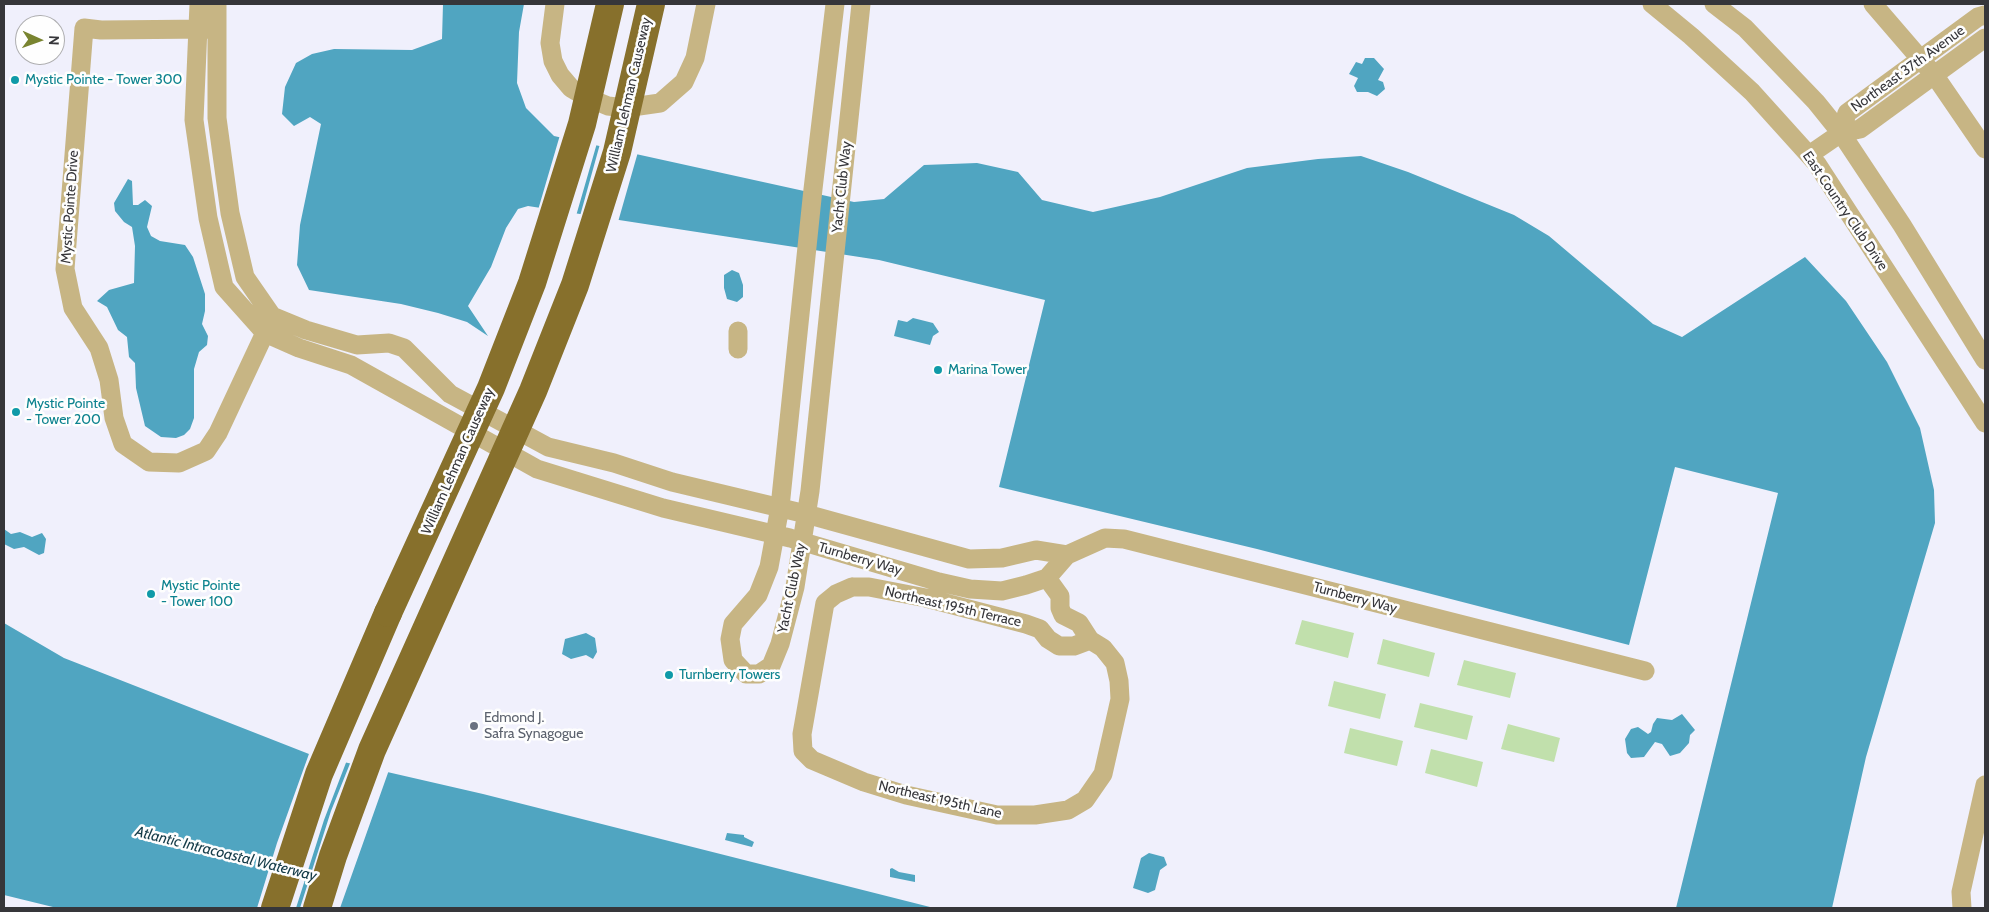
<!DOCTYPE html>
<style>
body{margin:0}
#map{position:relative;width:1989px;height:912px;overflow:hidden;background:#f0f0fc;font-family:Cabin,sans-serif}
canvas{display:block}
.frame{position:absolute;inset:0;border:5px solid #36363a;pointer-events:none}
.north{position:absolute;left:15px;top:15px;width:50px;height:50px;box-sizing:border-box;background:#fefefe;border:1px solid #aeaeb0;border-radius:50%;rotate:92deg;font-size:14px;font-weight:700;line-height:20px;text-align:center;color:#36363a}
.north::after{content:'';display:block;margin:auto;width:18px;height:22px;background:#798430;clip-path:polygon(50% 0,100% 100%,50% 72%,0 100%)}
</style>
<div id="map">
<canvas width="1989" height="912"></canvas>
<div class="frame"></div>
<div class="north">N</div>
</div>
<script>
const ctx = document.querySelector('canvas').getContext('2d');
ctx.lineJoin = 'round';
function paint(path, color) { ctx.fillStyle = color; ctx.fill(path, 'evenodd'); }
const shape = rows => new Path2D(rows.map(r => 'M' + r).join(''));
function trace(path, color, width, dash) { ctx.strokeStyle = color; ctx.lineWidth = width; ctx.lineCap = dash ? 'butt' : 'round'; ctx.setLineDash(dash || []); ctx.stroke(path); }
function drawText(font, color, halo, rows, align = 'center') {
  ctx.font = font + ' Cabin,sans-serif'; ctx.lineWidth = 5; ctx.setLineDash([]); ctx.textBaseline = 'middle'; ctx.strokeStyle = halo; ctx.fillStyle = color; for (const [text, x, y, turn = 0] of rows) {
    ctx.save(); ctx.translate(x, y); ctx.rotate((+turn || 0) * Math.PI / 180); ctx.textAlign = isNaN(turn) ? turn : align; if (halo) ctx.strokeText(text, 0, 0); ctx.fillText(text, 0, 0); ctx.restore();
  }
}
const green = shape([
 [1302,620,1354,633,1348,658,1295,644],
 [1383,639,1435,653,1429,677,1377,664],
 [1464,660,1516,673,1510,698,1457,685],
 [1334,681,1386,694,1380,719,1328,706],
 [1420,703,1473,716,1467,740,1414,727],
 [1508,724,1560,738,1554,762,1501,749],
 [1350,728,1403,741,1397,766,1344,753],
 [1431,749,1483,762,1477,787,1425,773]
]);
const water = shape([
 [443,4,524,4,519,32,517,83,526,108,554,136,854,202,884,199,924,165,977,163,1018,172,1042,200,1093,212,1160,197,1247,168,1318,159,1361,156,1408,172,1514,215,1549,236,1653,324,1682,337,1805,257,1846,301,1887,362,1920,428,1934,490,1935,523,1866,757,1832,908,1676,908,1778,493,1675,467,1629,645,1257,549,999,487,1045,300,879,260,528,206,518,209,506,228,491,267,468,306,488,336,467,322,438,313,401,304,309,290,297,265,300,225,321,124,310,117,294,126,282,114,285,87,296,63,312,54,334,49,412,50,442,39],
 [1365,58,1374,58,1384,69,1378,80,1383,82,1385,89,1377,96,1368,92,1357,92,1354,86,1358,78,1349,74,1356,62,1362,64],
 [128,179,132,181,133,205,138,205,145,200,152,206,147,227,151,236,160,241,185,245,193,257,205,294,205,311,202,324,208,336,207,345,199,352,194,369,194,418,190,429,184,435,176,438,161,437,145,426,136,388,135,363,129,357,127,337,118,330,107,307,97,301,109,290,134,283,135,246,132,227,124,222,115,211,114,203],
 [732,270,739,273,743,285,743,297,737,302,727,299,724,288,724,275],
 [913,318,933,323,939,332,933,336,930,345,894,336,898,320,907,322],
 [4,529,11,534,20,532,32,537,42,533,46,539,44,553,39,555,24,547,14,549,4,544],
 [4,623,64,658,309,754,483,794,934,908,57,908,4,895],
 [586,633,595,638,597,652,593,659,586,655,571,659,562,654,565,639],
 [1682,714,1695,730,1690,735,1689,743,1680,753,1670,756,1662,744,1655,742,1644,757,1631,758,1627,753,1625,739,1631,729,1638,727,1648,734,1651,732,1653,724,1657,718,1672,720],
 [727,833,744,835,744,837,754,842,752,847,725,840],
 [1149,853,1164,857,1167,865,1160,870,1155,890,1148,893,1133,888,1141,858],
 [892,868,899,872,915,875,915,882,890,877,890,869]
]);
const pier = shape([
 [560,135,597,143,576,216,538,210],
 [600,144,638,152,618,222,580,216],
 [310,751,347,760,324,820,296,908,257,908,277,843],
 [351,761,389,770,340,908,300,908,331,811]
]);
const minor = shape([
 [199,4,194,120,208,218,224,287,265,333,299,348,351,365,537,469,663,508,790,538,939,582,970,589,1002,591,1026,585,1047,578,1067,555,1105,538,1124,539,1645,671],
 [217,4,217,118,230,213,245,277,272,316,306,330,357,345,389,343,404,348,450,394,548,447,614,463,672,482,806,514,969,559,1002,558,1036,550,1067,555],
 [555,4,550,43,553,61,560,75,571,88,586,97,608,106,625,108,660,103,684,82,695,58,706,4],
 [835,4,813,189,780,507,769,567,758,595,733,624,730,639,733,660,746,674,759,674,771,666,780,644,795,587,810,491,861,4],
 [1652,4,1691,36,1752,92,1817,164,1985,423],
 [1714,4,1745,28,1816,102,1841,133,1902,225,1985,360],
 [1873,4,1935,76,1985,149],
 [209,29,101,30,84,28,65,269,73,308,99,348,109,380,114,418,123,444,149,462,179,463,206,451,218,433,270,322],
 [1841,133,1847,113,1978,17,1985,15],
 [1809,155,1841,133,1860,129,1985,38],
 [738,349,738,331],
 [1047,578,1060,596,1060,608,1063,615,1079,623,1090,640],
 [852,587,869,587,926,598,1026,624,1040,629,1048,639,1059,646,1074,646,1090,640,1103,648,1115,663,1119,681,1120,699,1103,774,1085,800,1068,810,1035,815,997,815,906,795,864,782,812,760,803,751,802,734,825,603,836,594,852,587],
 [1962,908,1961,892,1985,785]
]);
const highway = shape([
 [275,908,319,774,388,613]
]);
const highwayBridge = shape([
 [388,613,491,388,532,283,582,124,610,4],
 [317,908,333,856,372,750,533,391,575,285,617,152,651,4]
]);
const markers = [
 [15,80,5,"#0f9aa8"],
 [938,370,5,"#0f9aa8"],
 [16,412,5,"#0f9aa8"],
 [151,594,5,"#0f9aa8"],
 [669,675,5,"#0f9aa8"],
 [474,726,5,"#6b7280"]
];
const streetNames = [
 ["Northeast 37th Avenue",1908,69,-36],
 ["William Lehman Causeway",629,95,-77],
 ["Yacht Club Way",842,187,-84],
 ["Mystic Pointe Drive",70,207,-86],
 ["East Country Club Drive",1845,211,56],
 ["William Lehman Causeway",458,461,-66],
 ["Turnberry Way",860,559,16],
 ["Yacht Club Way",792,588,-78],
 ["Turnberry Way",1355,598,15],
 ["Northeast 195th Terrace",953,607,13],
 ["Northeast 195th Lane",940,800,13]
];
const cultureNames = [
 ["Mystic Pointe - Tower 300",25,80],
 ["Marina Tower",948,370],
 ["Mystic Pointe",26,404],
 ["- Tower 200",26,420],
 ["Mystic Pointe",161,586],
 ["- Tower 100",161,602],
 ["Turnberry Towers",679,675]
];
const worshipNames = [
 ["Edmond J.",484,718],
 ["Safra Synagogue",484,734]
];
const waterNames = [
 ["Atlantic Intracoastal Waterway",226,854,14]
];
paint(green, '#c1e0ac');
paint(water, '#50a5c1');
paint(pier, '#f0f0fc');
trace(minor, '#c7b584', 19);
trace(highway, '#87702c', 28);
trace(highwayBridge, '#87702c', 28);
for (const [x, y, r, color] of markers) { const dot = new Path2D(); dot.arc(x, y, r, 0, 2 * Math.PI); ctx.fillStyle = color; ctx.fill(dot); trace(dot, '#fefefe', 2); }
drawText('14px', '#36363a', '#fefefe', streetNames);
drawText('14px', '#0d838f', '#fefefe', cultureNames, 'left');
drawText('14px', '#5b616d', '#fefefe', worshipNames, 'left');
drawText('italic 15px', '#143b48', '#fefefe', waterNames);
</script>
